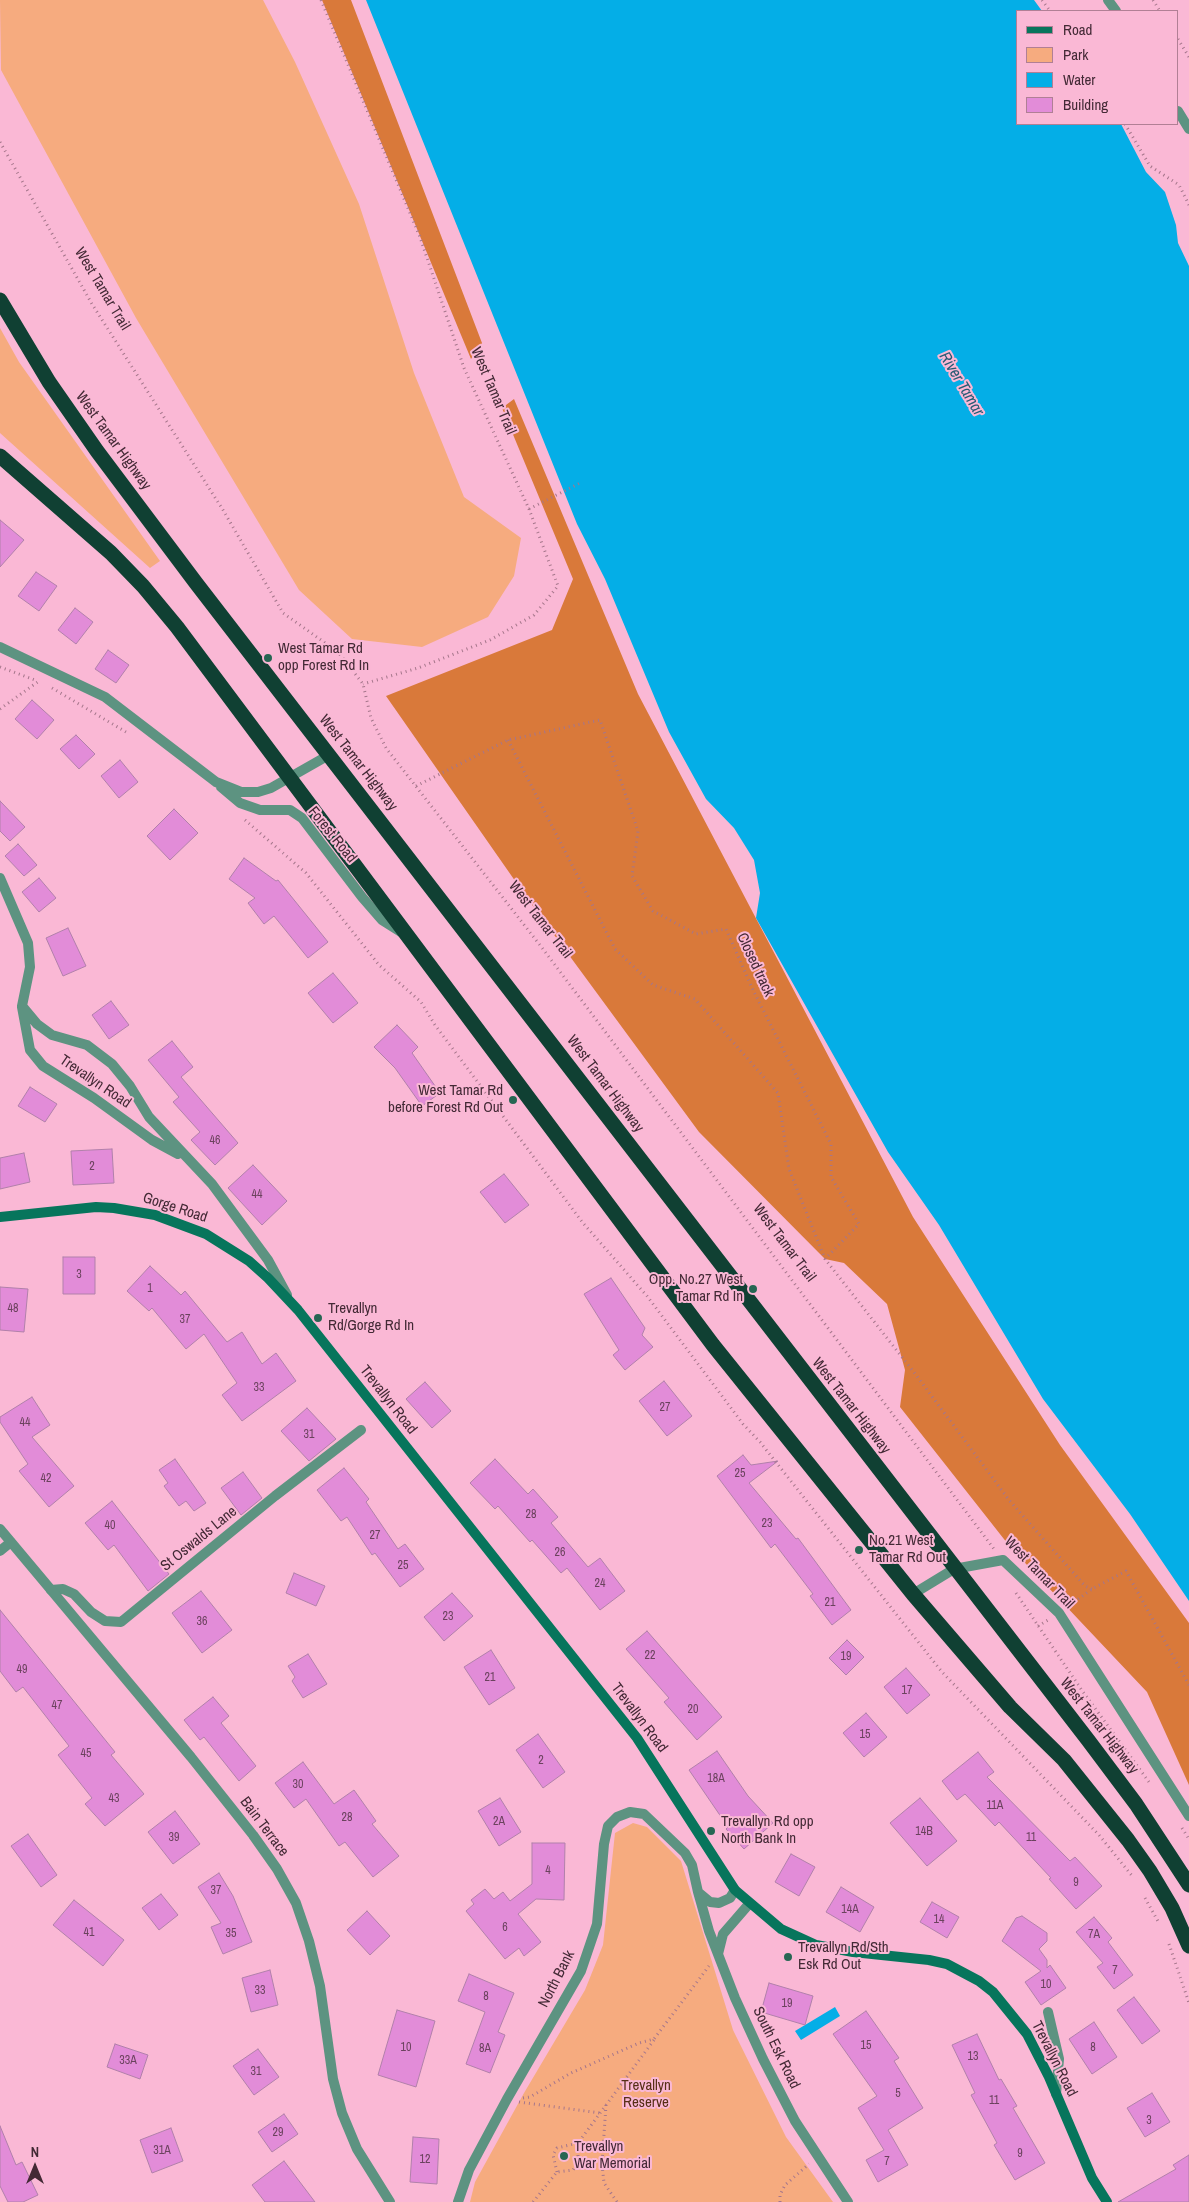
<!DOCTYPE html>
<style>
body{margin:0}
#map{position:relative;width:1189px;height:2202px;overflow:hidden;background:#fab8d5;font-family:"Archivo Narrow",sans-serif}
canvas{display:block}
.legend{position:absolute;left:1016px;top:10px;width:162px;height:115px;box-sizing:border-box;background:#fab8d5;border:1px solid #b17f95;margin:0;padding:6px 9px;list-style:none;font-size:15px;color:#432935}
.legend li{display:flex;align-items:center;gap:10px;height:25px}
.legend b{width:25px;border:1px solid #b17f95}
.north{position:absolute;left:10px;top:2142px;width:50px;height:50px;-webkit-text-stroke:4px #fab8d5;paint-order:stroke;rotate:0deg;font-size:14px;font-weight:700;line-height:20px;text-align:center;color:#432935}
.north::after{content:'';display:block;margin:auto;width:18px;height:22px;background:#432935;clip-path:polygon(50% 0,100% 100%,50% 72%,0 100%)}
</style>
<div id="map">
<canvas width="1189" height="2202"></canvas>
<ul class="legend">
<li><b style="height:6px;background:#07755c"></b>Road</li>
<li><b style="height:14px;background:#f6ab7f"></b>Park</li>
<li><b style="height:14px;background:#04aee7"></b>Water</li>
<li><b style="height:14px;background:#e28cd8"></b>Building</li>
</ul>
<div class="north">N</div>
</div>
<script>
const ctx = document.querySelector('canvas').getContext('2d');
ctx.lineJoin = 'round';
function paint(path, color) { ctx.fillStyle = color; ctx.fill(path, 'evenodd'); }
const shape = rows => new Path2D(rows.map(r => 'M' + r).join(''));
function trace(path, color, width, dash) { ctx.strokeStyle = color; ctx.lineWidth = width; ctx.lineCap = dash ? 'butt' : 'round'; ctx.setLineDash(dash || []); ctx.stroke(path); }
function drawText(font, color, halo, rows, align = 'center') {
  ctx.font = font + ' "Archivo Narrow",sans-serif'; ctx.lineWidth = 4; ctx.setLineDash([]); ctx.textBaseline = 'middle'; ctx.strokeStyle = halo; ctx.fillStyle = color; for (const [text, x, y, turn = 0] of rows) {
    ctx.save(); ctx.translate(x, y); ctx.rotate((+turn || 0) * Math.PI / 180); ctx.textAlign = isNaN(turn) ? turn : align; if (halo) ctx.strokeText(text, 0, 0); ctx.fillText(text, 0, 0); ctx.restore();
  }
}
const green = shape([
 [0,0,263,0,295,62,359,204,414,373,464,497,521,538,514,576,488,617,422,647,352,639,299,590,136,318,1,70],
 [0,328,19,362,160,561,150,568,0,433],
 [633,1823,647,1827,681,1861,733,2030,786,2137,833,2202,470,2202,475,2182,524,2093,585,1990,603,1945,615,1833]
]);
const forest = shape([
 [322,0,351,0,482,343,471,359],
 [514,399,638,694,913,1217,1060,1445,1189,1623,1189,1785,1147,1692,1011,1548,900,1407,905,1370,887,1304,844,1263,825,1259,699,1132,527,898,386,696,552,630,573,579,502,408]
]);
const water = shape([
 [366,0,1034,0,1042,11,1018,11,1018,124,1121,124,1146,172,1165,192,1176,225,1178,243,1189,266,1189,1601,1130,1514,1043,1399,939,1225,888,1152,756,918,760,893,754,860,734,828,706,799,669,732,605,579,577,524],
 [835,2007,840,2016,801,2040,795,2031]
]);
const building = shape([
 [0,520,24,540,0,567,0,520],
 [36,572,57,586,39,611,18,596,36,572],
 [75,608,93,622,76,644,58,630,75,608],
 [108,650,129,665,116,683,95,669,108,650],
 [32,700,54,720,37,739,15,719,32,700],
 [76,735,95,754,79,769,60,749,76,735],
 [120,760,138,782,119,798,101,776,120,760],
 [0,801,25,827,10,841,0,831,0,801],
 [174,809,198,833,170,860,147,836,174,809],
 [18,844,37,865,24,876,5,856,18,844],
 [244,858,276,881,278,880,328,942,308,958,274,916,264,924,248,903,255,898,229,879,244,858],
 [39,878,56,898,39,912,22,892,39,878],
 [68,928,86,966,63,976,46,938,68,928],
 [333,973,358,1003,333,1023,308,993,333,973],
 [111,1001,129,1025,109,1039,92,1015,111,1001],
 [397,1025,418,1047,412,1053,440,1093,422,1106,395,1068,374,1047,397,1025],
 [172,1041,193,1067,181,1077,238,1143,215,1165,191,1140,200,1132,173,1102,179,1097,148,1060,172,1041],
 [30,1087,57,1104,45,1122,18,1106,30,1087],
 [112,1149,114,1183,73,1185,71,1151,112,1149],
 [24,1153,30,1182,0,1189,0,1158,24,1153],
 [253,1165,287,1201,262,1225,228,1188,253,1165],
 [504,1174,529,1205,505,1223,480,1192,504,1174],
 [63,1257,95,1257,95,1294,63,1294,63,1257],
 [150,1266,181,1295,185,1291,227,1342,242,1332,262,1364,276,1353,296,1381,242,1421,222,1395,237,1383,204,1334,186,1349,152,1308,149,1311,127,1291,150,1266],
 [611,1278,645,1328,642,1335,653,1347,625,1370,613,1355,619,1350,584,1294,611,1278],
 [0,1287,28,1289,24,1332,0,1330,0,1287],
 [664,1381,692,1416,667,1436,639,1401,664,1381],
 [425,1382,451,1411,432,1428,406,1399,425,1382],
 [32,1397,50,1425,32,1437,74,1486,49,1507,19,1471,28,1464,0,1422,0,1417,32,1397],
 [307,1408,336,1439,309,1461,281,1431,307,1408],
 [743,1455,751,1465,778,1461,749,1483,796,1539,798,1538,851,1610,832,1625,810,1596,813,1594,775,1544,771,1548,717,1476,743,1455],
 [175,1459,206,1503,194,1511,186,1501,179,1506,164,1486,168,1483,159,1470,175,1459],
 [495,1459,528,1494,533,1489,558,1517,551,1523,588,1567,600,1558,625,1591,600,1610,567,1568,561,1573,532,1540,530,1542,498,1506,495,1509,470,1483,495,1459],
 [344,1468,369,1499,366,1502,398,1549,405,1544,424,1569,400,1587,375,1553,372,1555,347,1517,341,1521,317,1490,344,1468],
 [243,1472,262,1498,241,1515,221,1488,243,1472],
 [112,1501,169,1574,148,1591,114,1545,108,1550,85,1523,112,1501],
 [294,1573,325,1586,316,1606,286,1593,294,1573],
 [201,1591,232,1630,202,1653,172,1613,201,1591],
 [452,1593,473,1616,444,1641,424,1617,452,1593],
 [0,1610,115,1752,111,1755,144,1794,105,1826,85,1804,92,1798,58,1755,69,1746,23,1687,16,1692,0,1671,0,1610],
 [647,1631,722,1717,697,1740,664,1702,669,1698,626,1649,647,1631],
 [847,1640,864,1657,846,1675,829,1658,847,1640],
 [491,1650,515,1688,489,1705,464,1667,491,1650],
 [308,1654,327,1684,303,1698,292,1681,295,1677,288,1666,308,1654],
 [906,1668,930,1695,907,1714,884,1687,906,1668],
 [213,1697,229,1716,221,1723,256,1766,239,1781,204,1737,200,1740,184,1720,213,1697],
 [866,1713,887,1737,864,1757,843,1733,866,1713],
 [538,1734,565,1772,543,1788,516,1750,538,1734],
 [717,1751,748,1796,773,1823,744,1849,726,1829,728,1827,689,1770,717,1751],
 [978,1752,994,1772,987,1777,1070,1861,1075,1857,1102,1886,1076,1909,1049,1879,1051,1878,999,1822,995,1826,965,1794,957,1800,942,1781,978,1752],
 [303,1762,334,1804,354,1790,376,1821,372,1824,399,1856,373,1877,345,1842,339,1846,306,1799,294,1808,275,1783,303,1762],
 [500,1798,521,1832,499,1846,478,1811,500,1798],
 [920,1798,957,1841,927,1866,890,1823,920,1798],
 [175,1811,200,1844,173,1864,148,1832,175,1811],
 [28,1834,57,1875,41,1887,11,1846,28,1834],
 [532,1843,565,1843,564,1900,536,1899,518,1914,541,1942,524,1956,519,1948,505,1959,466,1911,474,1904,471,1900,485,1889,494,1899,503,1892,510,1901,532,1884,532,1843],
 [791,1854,815,1867,799,1896,775,1882,791,1854],
 [219,1873,233,1896,252,1942,223,1954,211,1927,221,1923,198,1887,219,1873],
 [841,1887,874,1907,860,1932,826,1912,841,1887],
 [161,1894,178,1915,159,1930,142,1908,161,1894],
 [74,1900,124,1940,103,1966,53,1925,74,1900],
 [932,1902,959,1917,947,1938,920,1922,932,1902],
 [367,1911,390,1936,370,1955,347,1930,367,1911],
 [1022,1916,1047,1933,1047,1941,1039,1949,1047,1960,1047,1968,1050,1965,1066,1988,1041,2005,1025,1982,1041,1971,1002,1941,1016,1918,1022,1916],
 [1094,1917,1112,1938,1108,1942,1133,1975,1114,1989,1097,1967,1103,1963,1076,1932,1094,1917],
 [270,1970,278,2005,251,2012,242,1978,270,1970],
 [469,1974,514,1993,498,2032,505,2035,490,2073,466,2064,485,2012,458,2001,469,1974],
 [769,1983,813,1996,805,2025,761,2012,769,1983],
 [1134,1997,1160,2031,1142,2044,1117,2010,1134,1997],
 [397,2010,435,2021,416,2087,378,2075,397,2010],
 [866,2011,899,2058,894,2061,923,2108,888,2130,908,2165,878,2182,866,2160,884,2150,858,2108,877,2096,833,2034,866,2011],
 [1094,2022,1117,2057,1092,2074,1069,2039,1094,2022],
 [977,2034,999,2080,1001,2079,1017,2106,1013,2108,1045,2163,1015,2180,994,2145,997,2143,971,2095,975,2093,952,2045,977,2034],
 [115,2044,148,2055,140,2079,107,2067,115,2044],
 [258,2049,279,2077,254,2095,233,2066,258,2049],
 [1152,2093,1170,2122,1145,2137,1127,2108,1152,2093],
 [284,2114,298,2134,272,2152,258,2132,284,2114],
 [0,2126,16,2165,22,2162,38,2195,23,2202,8,2202,0,2186,0,2126],
 [171,2128,183,2161,152,2173,140,2140,171,2128],
 [413,2137,439,2139,437,2184,410,2182,413,2137],
 [1189,2155,1189,2202,1118,2202,1176,2169,1173,2165,1189,2155],
 [284,2161,315,2202,265,2202,252,2185,284,2161]
]);
const path = shape([
 [321,0,420,237,464,368,529,509,558,586,534,615,490,640,418,668,363,684],
 [1042,0,1050,11],
 [1153,0,1160,11],
 [1178,39,1189,57],
 [1125,124,1150,166,1179,185,1189,205],
 [0,142,92,304,223,510,283,613,338,652,363,684,371,718,386,748,543,949,994,1549],
 [529,509,580,483],
 [0,667,35,680],
 [52,688,126,732],
 [0,709,39,681],
 [508,740,615,949,653,985,695,999,778,1093,789,1169,825,1259,916,1375,1009,1500,1085,1586,1092,1589],
 [416,786,508,740,600,720,638,831,632,876,653,911,696,934,726,929,753,990,831,1144,831,1177,859,1224,825,1259],
 [245,820,306,873,379,965,421,1002,435,1025,583,1223,647,1296,743,1424,760,1442,942,1672,1099,1835,1133,1877],
 [1016,1593,1081,1689,1149,1782],
 [1070,1605,1092,1589,1126,1571,1189,1685],
 [1038,1626,1048,1620],
 [1182,1828,1189,1839],
 [1145,1898,1159,1923],
 [1169,1944,1189,2003],
 [523,2098,530,2097,571,2073,639,2043,654,2039,709,1966],
 [519,2102,600,2113],
 [606,2105,602,2164,604,2183,617,2202],
 [557,2172,553,2155,557,2148,578,2143],
 [533,2202,557,2172,573,2170,578,2162,578,2143,654,2040],
 [780,2202,780,2195,785,2185,809,2164]
]);
const lane = shape([
 [51,1590,63,1589,74,1594,91,1612,105,1621,121,1622,275,1496,361,1430],
 [913,1594,954,1569,1003,1560,1059,1613,1189,1816],
 [1048,2012,1059,2059,1056,2094]
]);
const street = shape([
 [1108,0,1116,11],
 [1178,111,1189,129],
 [0,647,105,697,216,782,241,792,258,792,271,788,329,755],
 [221,787,240,803,260,810,290,810,302,818,362,897,382,920,401,932],
 [0,878,28,943,30,967,22,1006,37,1024,52,1035,87,1045,112,1064,130,1086,149,1117,212,1184,268,1260,287,1295],
 [22,1007,30,1050,43,1066,94,1098,152,1140,178,1154],
 [0,1529,191,1757,253,1835,277,1869,296,1903,309,1941,320,1986,333,2079,342,2113,357,2149,390,2202],
 [0,1551,11,1542],
 [698,1892,709,1931,735,1998,763,2059,795,2121,848,2202],
 [718,1954,723,1934,749,1904],
 [458,2202,469,2170,507,2099,581,1971,597,1924,604,1844,608,1826,617,1817,630,1812,644,1814,685,1853,692,1865,698,1892,710,1902,719,1903,730,1898,735,1890]
]);
const secondary = shape([
 [0,1217,96,1207,114,1208,155,1215,206,1234,249,1261,268,1278,298,1310,637,1738,735,1890,781,1929,816,1945,853,1952,929,1960,947,1964,979,1981,993,1992,1027,2034,1049,2077,1092,2178,1107,2202]
]);
const highway = shape([
 [0,300,49,382,97,451,196,583,1088,1740,1136,1804,1189,1885],
 [0,456,111,553,143,586,177,627,713,1345,913,1594,1010,1707,1064,1760,1128,1840,1150,1871,1172,1908,1189,1946]
]);
const markers = [
 [268,658,5,"#266653"],
 [513,1100,5,"#266653"],
 [753,1289,5,"#266653"],
 [318,1318,5,"#266653"],
 [859,1550,5,"#266653"],
 [711,1831,5,"#266653"],
 [788,1957,5,"#266653"],
 [564,2156,5,"#266653"]
];
const numberNames = [
 ["46",215,1141],
 ["2",92,1167],
 ["44",257,1195],
 ["3",79,1275],
 ["1",150,1289],
 ["48",13,1309],
 ["37",185,1320],
 ["33",259,1388],
 ["27",665,1408],
 ["44",25,1423],
 ["31",309,1435],
 ["25",740,1474],
 ["42",46,1479],
 ["28",531,1515],
 ["23",767,1524],
 ["40",110,1526],
 ["27",375,1536],
 ["26",560,1553],
 ["25",403,1566],
 ["24",600,1584],
 ["21",830,1603],
 ["23",448,1617],
 ["36",202,1622],
 ["22",650,1656],
 ["19",846,1657],
 ["49",22,1670],
 ["21",490,1678],
 ["17",907,1691],
 ["47",57,1706],
 ["20",693,1710],
 ["15",865,1735],
 ["45",86,1754],
 ["2",541,1761],
 ["18A",716,1779],
 ["30",298,1785],
 ["43",114,1799],
 ["11A",995,1806],
 ["28",347,1818],
 ["2A",499,1822],
 ["14B",924,1832],
 ["39",174,1838],
 ["11",1031,1838],
 ["4",548,1871],
 ["9",1076,1883],
 ["37",216,1891],
 ["14A",850,1910],
 ["14",939,1920],
 ["6",505,1928],
 ["41",89,1933],
 ["35",231,1934],
 ["7A",1094,1935],
 ["7",1115,1971],
 ["10",1046,1985],
 ["33",260,1991],
 ["8",486,1997],
 ["19",787,2004],
 ["15",866,2046],
 ["10",406,2048],
 ["8",1093,2048],
 ["8A",485,2049],
 ["13",973,2057],
 ["33A",128,2061],
 ["31",256,2072],
 ["5",898,2094],
 ["11",994,2101],
 ["3",1149,2121],
 ["29",278,2133],
 ["31A",162,2151],
 ["9",1020,2154],
 ["12",425,2160],
 ["7",887,2162]
];
const streetNames = [
 ["West Tamar Trail",102,289,59],
 ["West Tamar Trail",493,391,67],
 ["West Tamar Highway",113,441,54],
 ["West Tamar Highway",358,763,52],
 ["Forest Road",332,835,51],
 ["West Tamar Trail",540,920,52],
 ["Closed track",755,965,65],
 ["Trevallyn Road",95,1082,34],
 ["West Tamar Highway",605,1084,53],
 ["Gorge Road",175,1208,18],
 ["West Tamar Trail",784,1243,53],
 ["Trevallyn Road",388,1400,52],
 ["West Tamar Highway",851,1406,52],
 ["St Oswalds Lane",199,1539,-39],
 ["West Tamar Trail",1039,1573,46],
 ["Trevallyn Road",639,1718,53],
 ["West Tamar Highway",1099,1726,52],
 ["Bain Terrace",264,1827,53],
 ["North Bank",557,1979,-63],
 ["South Esk Road",776,2048,64],
 ["Trevallyn Road",1054,2059,63]
];
const poiNames = [
 ["West Tamar Rd",278,649],
 ["opp Forest Rd In",278,666],
 ["West Tamar Rd",503,1091,"right"],
 ["before Forest Rd Out",503,1108,"right"],
 ["Opp. No.27 West",743,1280,"right"],
 ["Tamar Rd In",743,1297,"right"],
 ["Trevallyn",328,1309],
 ["Rd/Gorge Rd In",328,1326],
 ["No.21 West",869,1541],
 ["Tamar Rd Out",869,1558],
 ["Trevallyn Rd opp",721,1822],
 ["North Bank In",721,1839],
 ["Trevallyn Rd/Sth",798,1948],
 ["Esk Rd Out",798,1965],
 ["Trevallyn",574,2147],
 ["War Memorial",574,2164]
];
const parkNames = [
 ["Trevallyn",646,2086],
 ["Reserve",646,2103]
];
const waterNames = [
 ["River Tamar",961,384,59]
];
paint(green, '#f6ab7f');
paint(forest, '#d9793a');
paint(water, '#04aee7');
paint(building, '#e28cd8');
trace(building, '#b180aa', 1);
trace(path, '#a5768b', 3, [1, 4]);
trace(lane, '#5d9381', 10);
trace(street, '#5d9381', 10);
trace(secondary, '#07755c', 10);
trace(highway, '#104033', 15);
for (const [x, y, r, color] of markers) { const dot = new Path2D(); dot.arc(x, y, r, 0, 2 * Math.PI); ctx.fillStyle = color; ctx.fill(dot); trace(dot, '#fab8d5', 2); }
drawText('12px', '#6b425e', null, numberNames);
drawText('15px', '#432935', '#fab8d5', streetNames);
drawText('15px', '#432935', '#fab8d5', poiNames, 'left');
drawText('15px', '#562f16', '#fab8d5', parkNames);
drawText('italic 16px', '#265b74', '#fab8d5', waterNames);
</script>
